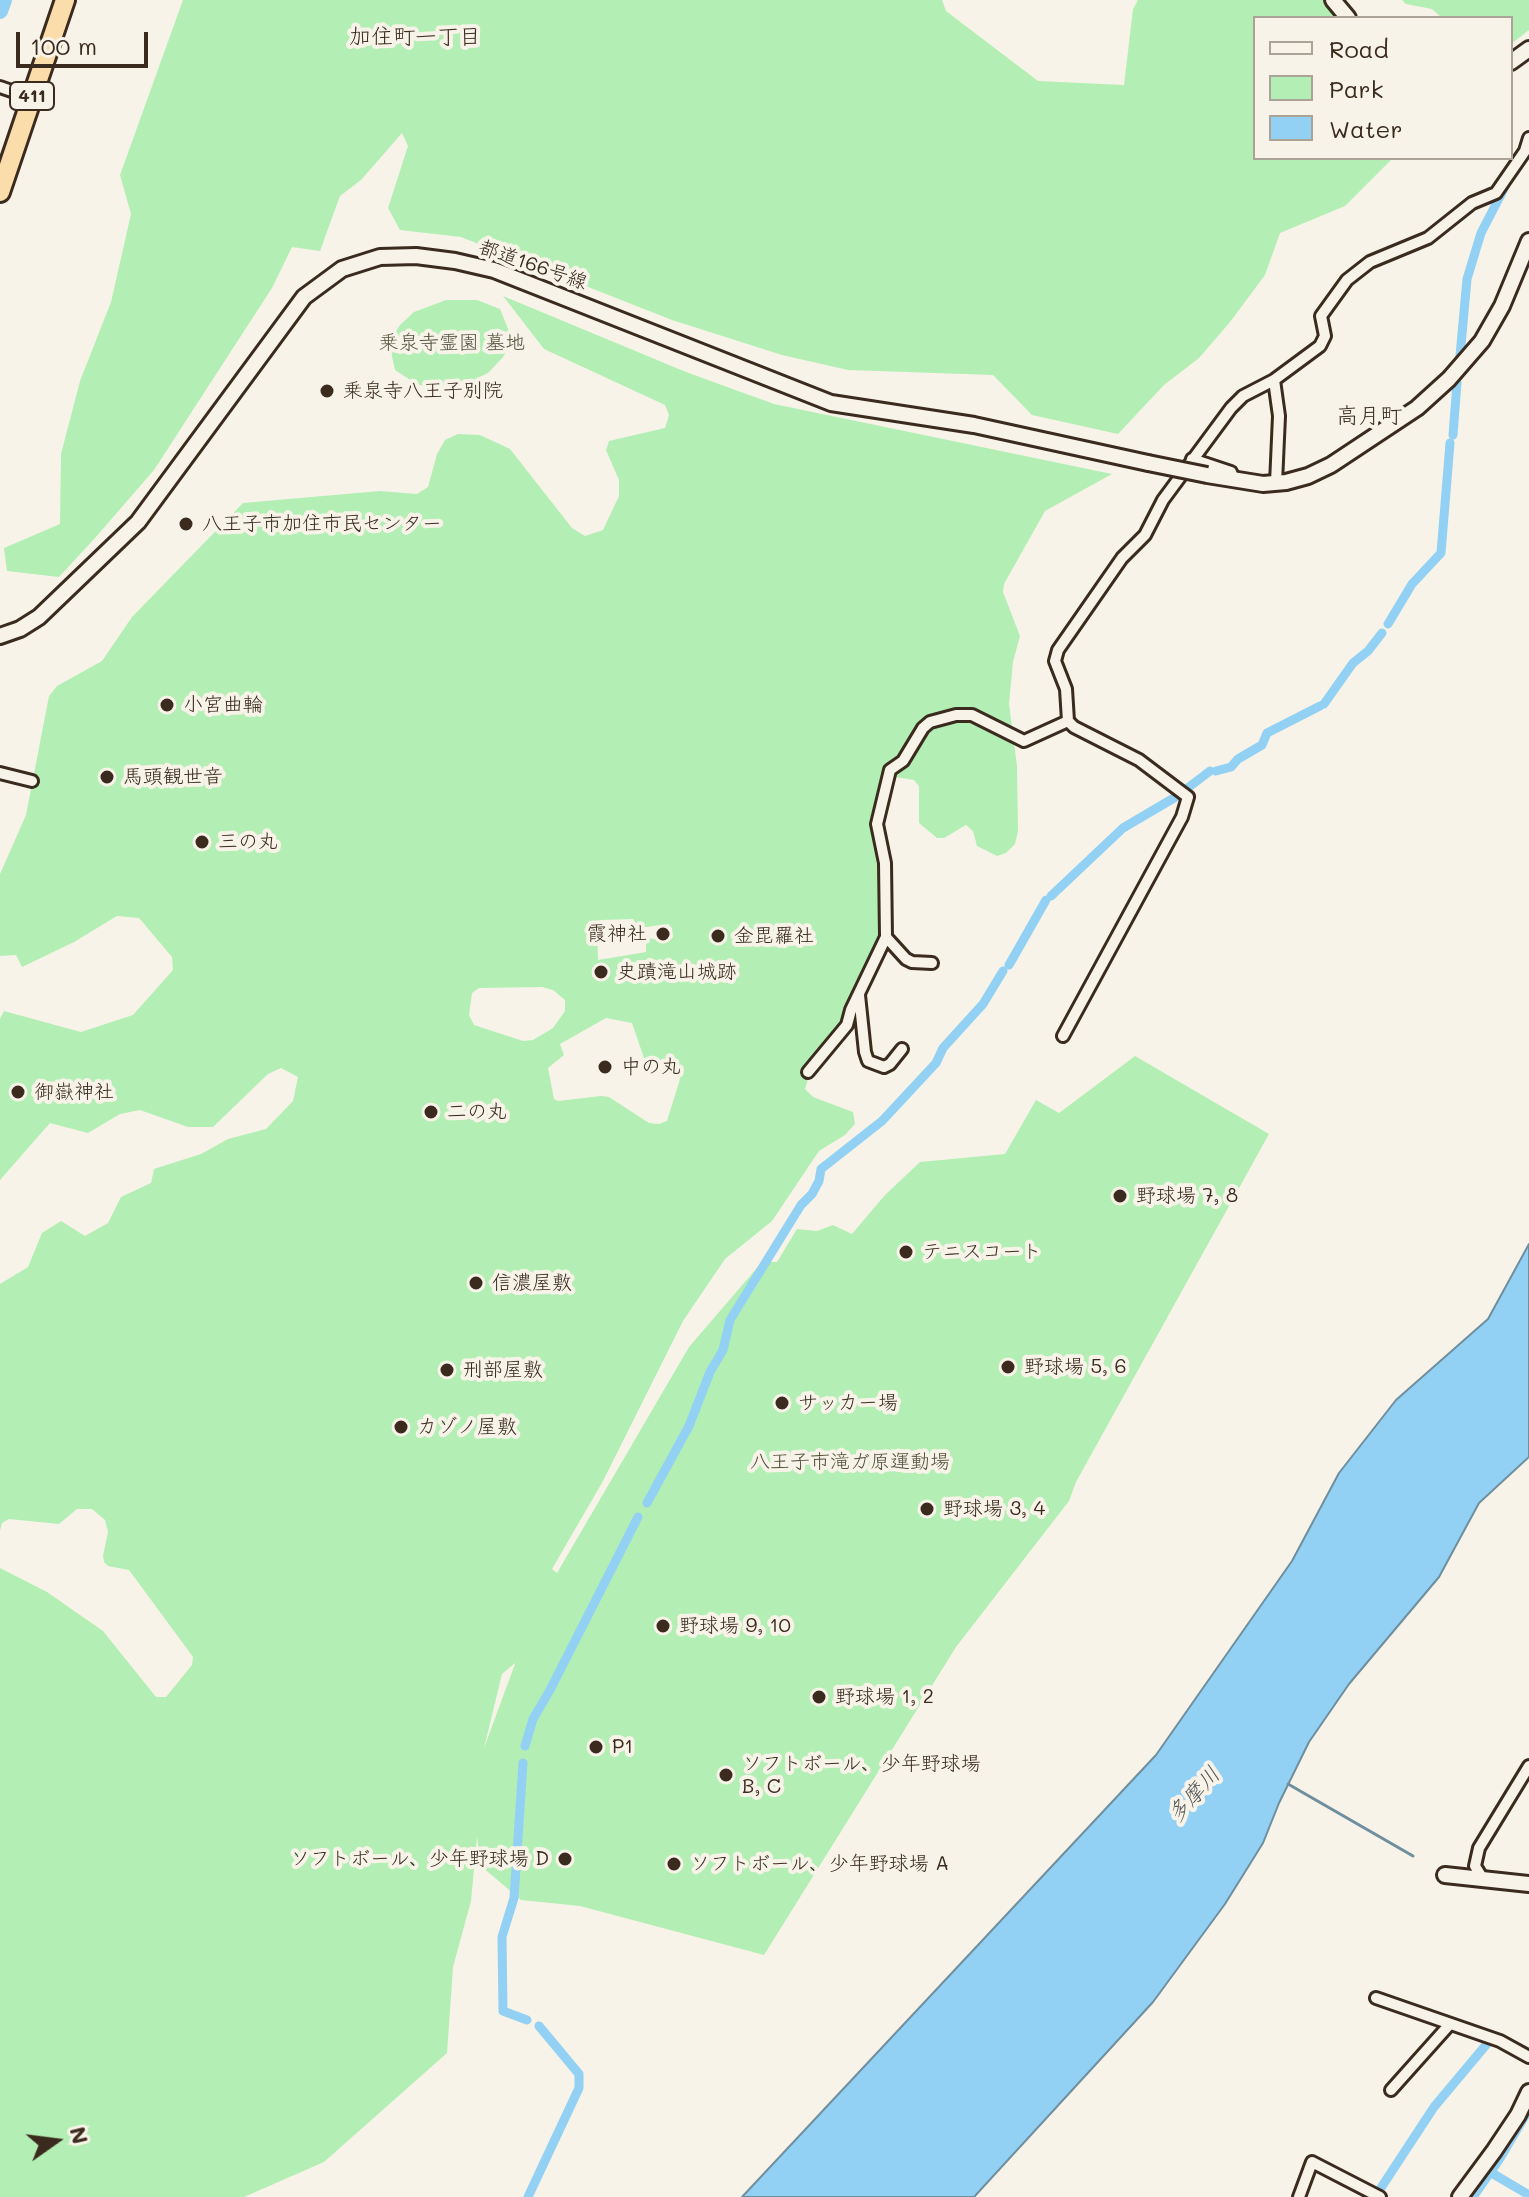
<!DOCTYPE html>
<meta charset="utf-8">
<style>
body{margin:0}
#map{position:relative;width:1529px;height:2197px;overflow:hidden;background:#f7f3e8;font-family:Mali,sans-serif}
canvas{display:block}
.legend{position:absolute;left:1253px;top:16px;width:260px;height:144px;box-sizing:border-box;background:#f7f3e8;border:2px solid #aca397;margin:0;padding:10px 14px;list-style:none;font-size:24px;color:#3b2a1e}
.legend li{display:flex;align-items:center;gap:16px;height:40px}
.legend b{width:40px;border:2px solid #aca397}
.north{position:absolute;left:16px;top:2101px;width:80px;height:80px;-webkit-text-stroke:6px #f7f3e8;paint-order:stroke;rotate:76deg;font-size:22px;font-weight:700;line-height:32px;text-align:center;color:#3b2a1e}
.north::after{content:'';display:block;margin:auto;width:28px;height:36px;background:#3b2a1e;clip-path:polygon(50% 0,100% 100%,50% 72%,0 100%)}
.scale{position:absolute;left:16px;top:32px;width:132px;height:36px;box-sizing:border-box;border:4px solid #3b2a1e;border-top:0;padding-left:10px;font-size:24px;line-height:28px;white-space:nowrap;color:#3b2a1e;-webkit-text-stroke:6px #f7f3e8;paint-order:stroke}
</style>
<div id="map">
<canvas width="1529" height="2197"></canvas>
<ul class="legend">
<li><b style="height:10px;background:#f7f3e8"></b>Road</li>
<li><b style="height:22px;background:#b3efb4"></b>Park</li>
<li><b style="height:22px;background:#92d1f3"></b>Water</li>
</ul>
<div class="north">N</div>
<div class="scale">100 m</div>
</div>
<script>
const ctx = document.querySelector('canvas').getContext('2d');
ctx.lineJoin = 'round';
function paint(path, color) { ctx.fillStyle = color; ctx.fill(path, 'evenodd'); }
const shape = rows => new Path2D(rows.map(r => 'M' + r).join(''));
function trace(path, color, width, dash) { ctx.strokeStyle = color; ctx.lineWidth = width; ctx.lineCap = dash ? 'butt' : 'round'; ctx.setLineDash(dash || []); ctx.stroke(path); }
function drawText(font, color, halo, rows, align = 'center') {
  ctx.font = font + ' Mali,"Klee One",sans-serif'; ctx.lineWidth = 8; ctx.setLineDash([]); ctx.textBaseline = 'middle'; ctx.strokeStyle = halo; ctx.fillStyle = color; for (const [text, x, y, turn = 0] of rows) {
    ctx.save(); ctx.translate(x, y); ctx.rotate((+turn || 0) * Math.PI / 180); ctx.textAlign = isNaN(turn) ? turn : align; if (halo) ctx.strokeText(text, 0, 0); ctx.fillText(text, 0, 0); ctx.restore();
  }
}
const green = shape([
 [183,0,942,0,946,11,1038,81,1124,85,1133,9,1138,0,1338,0,1354,18,1255,18,1255,158,1393,158,1345,206,1280,233,1265,275,1230,322,1199,358,1164,385,1118,434,1032,415,993,375,848,370,782,355,672,320,461,237,400,230,388,208,408,146,402,133,361,180,340,196,320,251,292,247,272,288,154,470,95,538,59,577,7,571,4,548,60,524,61,454,80,381,111,302,131,214,120,175],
 [1402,0,1529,0,1529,30,1511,44,1511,18,1442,18,1432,9,1406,4],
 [503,296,686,372,774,404,1112,474,1045,511,1004,584,1003,592,1020,636,1013,662,1009,704,1017,766,1018,831,1015,844,1006,853,997,856,977,846,973,831,966,825,944,838,937,838,919,823,919,786,914,780,889,776,875,821,882,862,885,932,844,1024,809,1076,805,1089,813,1097,853,1112,855,1124,845,1135,819,1151,772,1221,725,1259,683,1321,603,1481,552,1569,557,1573,689,1347,762,1262,777,1262,797,1229,817,1231,833,1225,852,1234,885,1195,920,1162,1005,1154,1036,1100,1059,1113,1135,1056,1269,1134,1076,1482,1069,1501,956,1647,764,1955,580,1906,521,1900,481,1866,477,1837,471,1901,453,1967,447,2053,324,2162,244,2197,0,2197,0,1568,47,1592,103,1631,156,1697,166,1697,192,1665,193,1657,129,1570,108,1566,104,1562,103,1556,108,1532,105,1520,92,1509,77,1509,59,1524,9,1519,2,1523,0,1531,0,1284,28,1267,42,1233,61,1221,85,1236,108,1223,121,1197,151,1183,154,1169,201,1154,228,1139,266,1129,293,1101,298,1077,281,1068,268,1074,213,1127,188,1127,140,1110,120,1114,88,1133,50,1123,0,1180,0,1019,4,1011,81,1032,133,1015,173,970,172,957,139,918,117,916,74,942,22,967,16,955,0,956,0,874,26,815,49,696,57,686,102,661,132,617,243,503,380,491,417,494,428,487,437,454,445,440,458,434,480,435,510,449,572,528,585,536,603,530,619,496,619,480,606,450,609,441,665,428,669,415,665,405,544,349],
 [633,919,639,928,668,924,672,928,673,937,669,941,646,938,646,952,598,960,597,924,601,920],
 [542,987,553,990,565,1000,565,1011,553,1028,533,1040,523,1041,474,1025,469,1015,472,993,479,988],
 [606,1018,632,1023,645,1061,678,1074,680,1079,667,1121,659,1124,649,1123,609,1097,601,1096,558,1101,554,1099,548,1068,564,1055,560,1044],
 [515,1663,515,1664,484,1748,502,1674],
 [446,300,477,300,500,309,513,341,503,357,488,373,467,383,442,388,418,385,395,370,389,342,400,325,414,312]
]);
const water = shape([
 [1529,1244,1529,1457,1479,1503,1439,1577,1349,1684,1309,1742,1279,1803,1263,1843,1225,1904,1153,2002,974,2197,742,2197,1156,1755,1292,1561,1339,1473,1396,1400,1488,1319,1529,1244]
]);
const stream = shape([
 [1288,1784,1413,1856]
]);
const canal = shape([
 [1460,356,1467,279,1481,233,1508,181],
 [1453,435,1457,383],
 [1388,624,1412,584,1441,553,1450,443],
 [1324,704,1353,663,1368,651,1382,633],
 [1216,771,1231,767,1238,759,1262,745,1267,733,1320,706],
 [1185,790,1210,771],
 [1051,896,1123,828,1179,795],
 [1009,965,1046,900],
 [647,1503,689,1426,710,1372,723,1350,730,1320,801,1205,812,1194,819,1181,821,1169,882,1121,936,1063,943,1048,983,1004,1003,971],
 [525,1746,533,1719,550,1690,638,1517],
 [523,1763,514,1898,502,1937,503,2011,527,2020],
 [1495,2175,1529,2195],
 [528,2197,579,2088,579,2074,539,2026],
 [1375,2197,1434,2107,1491,2039],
 [1473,2197,1499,2160,1529,2109]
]);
const river = shape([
 [0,11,4,0]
]);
const street = shape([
 [0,87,32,98],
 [1274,380,1279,416,1276,483],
 [1192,459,1231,472,1234,480],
 [0,773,32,781],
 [886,937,906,959,912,962,932,963],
 [859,995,865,1052,868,1061,884,1067,890,1064,902,1049],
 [1063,1036,1182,817,1188,797,1139,760,1074,727,1068,721,1066,689,1055,661,1058,650,1122,558,1145,535,1163,500,1231,408,1243,396,1274,380,1320,346,1325,336,1321,316,1347,280,1370,262,1428,238,1472,203,1496,193,1525,151,1529,138],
 [808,1072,847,1025,851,1010,886,937,885,863,877,824,890,770,903,761,923,728,930,722,956,715,972,715,1024,741,1068,721],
 [1483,1879,1475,1866,1479,1848,1529,1766],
 [1376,1998,1500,2041,1529,2057],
 [1391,2090,1450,2024],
 [1299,2197,1312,2162,1380,2197]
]);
const secondary = shape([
 [1333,0,1348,18],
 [1511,62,1529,49],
 [1207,475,1263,484,1286,482,1308,476,1331,465,1417,408,1449,379,1482,341,1502,306,1529,241],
 [0,636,20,629,39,617,138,522,304,297,342,269,380,257,416,256,455,261,494,270,831,403,974,425,1148,463],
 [1445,1875,1529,1884],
 [1460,2197,1494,2151,1518,2115,1529,2092]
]);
const highway = shape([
 [0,192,65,0]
]);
const secondaryBridge = shape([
 [1148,463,1207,475]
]);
const markers = [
 [327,391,8,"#3b2a1e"],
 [186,524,8,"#3b2a1e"],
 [167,705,8,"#3b2a1e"],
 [107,777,8,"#3b2a1e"],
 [202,842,8,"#3b2a1e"],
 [663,934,8,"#3b2a1e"],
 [718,936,8,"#3b2a1e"],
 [601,972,8,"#3b2a1e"],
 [605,1067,8,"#3b2a1e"],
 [18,1092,8,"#3b2a1e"],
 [431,1112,8,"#3b2a1e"],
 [1120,1196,8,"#3b2a1e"],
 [906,1252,8,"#3b2a1e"],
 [476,1283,8,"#3b2a1e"],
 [1008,1367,8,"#3b2a1e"],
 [447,1370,8,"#3b2a1e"],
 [782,1403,8,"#3b2a1e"],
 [401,1427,8,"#3b2a1e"],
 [927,1509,8,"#3b2a1e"],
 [663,1626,8,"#3b2a1e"],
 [819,1697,8,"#3b2a1e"],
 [596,1747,8,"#3b2a1e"],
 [726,1775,8,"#3b2a1e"],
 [565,1859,8,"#3b2a1e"],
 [674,1864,8,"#3b2a1e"]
];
const shields = [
 [32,96,44]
];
const shieldNames = [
 ["411",32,96]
];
const streetNames = [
 ["都道166号線",533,265,19]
];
const parkNames = [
 ["乗泉寺霊園 墓地",452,343],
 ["八王子市滝ガ原運動場",850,1462]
];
const poiNames = [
 ["乗泉寺八王子別院",343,391],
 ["八王子市加住市民センター",202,524],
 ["小宮曲輪",183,705],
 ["馬頭観世音",123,777],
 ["三の丸",218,842],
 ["霞神社",647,934,"right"],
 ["金毘羅社",734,936],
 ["史蹟滝山城跡",617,972],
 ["中の丸",621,1067],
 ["御嶽神社",34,1092],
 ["二の丸",447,1112],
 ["野球場 7, 8",1136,1196],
 ["テニスコート",922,1252],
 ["信濃屋敷",492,1283],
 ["野球場 5, 6",1024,1367],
 ["刑部屋敷",463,1370],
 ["サッカー場",798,1403],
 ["カゾノ屋敷",417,1427],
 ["野球場 3, 4",943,1509],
 ["野球場 9, 10",679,1626],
 ["野球場 1, 2",835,1697],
 ["P1",612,1747],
 ["ソフトボール、少年野球場",742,1764],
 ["B, C",742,1787],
 ["ソフトボール、少年野球場 D",549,1859,"right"],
 ["ソフトボール、少年野球場 A",690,1864]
];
const neighbourhoodNames = [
 ["加住町一丁目",415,37],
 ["高月町",1369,416]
];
const waterNames = [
 ["多摩川",1194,1795,-48]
];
paint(green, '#b3efb4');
paint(water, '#92d1f3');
trace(water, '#6f8e9e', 2);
trace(stream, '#6f8e9e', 3);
trace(canal, '#92d1f3', 9);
trace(river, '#92d1f3', 16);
trace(street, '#3b2a1e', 16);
trace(secondary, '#3b2a1e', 20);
trace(highway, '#3b2a1e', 24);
trace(street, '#f7f3e8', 10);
trace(secondary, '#f7f3e8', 14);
trace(highway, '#fbddab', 18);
trace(secondaryBridge, '#3b2a1e', 20, []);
trace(secondaryBridge, '#f7f3e8', 14);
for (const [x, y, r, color] of markers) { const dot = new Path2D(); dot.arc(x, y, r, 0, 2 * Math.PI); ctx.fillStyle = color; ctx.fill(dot); trace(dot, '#f7f3e8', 3); }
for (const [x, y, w] of shields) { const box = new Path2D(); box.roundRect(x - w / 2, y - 14, w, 28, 6); ctx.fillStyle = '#f7f3e8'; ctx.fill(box); trace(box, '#3b2a1e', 2); }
drawText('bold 18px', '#3b2a1e', null, shieldNames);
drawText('20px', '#3b2a1e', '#f7f3e8', streetNames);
drawText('20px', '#53513c', '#f7f3e8', parkNames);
drawText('20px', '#3b2a1e', '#f7f3e8', poiNames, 'left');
drawText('22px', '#3b2a1e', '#f7f3e8', neighbourhoodNames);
drawText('italic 22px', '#515453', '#f7f3e8', waterNames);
</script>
